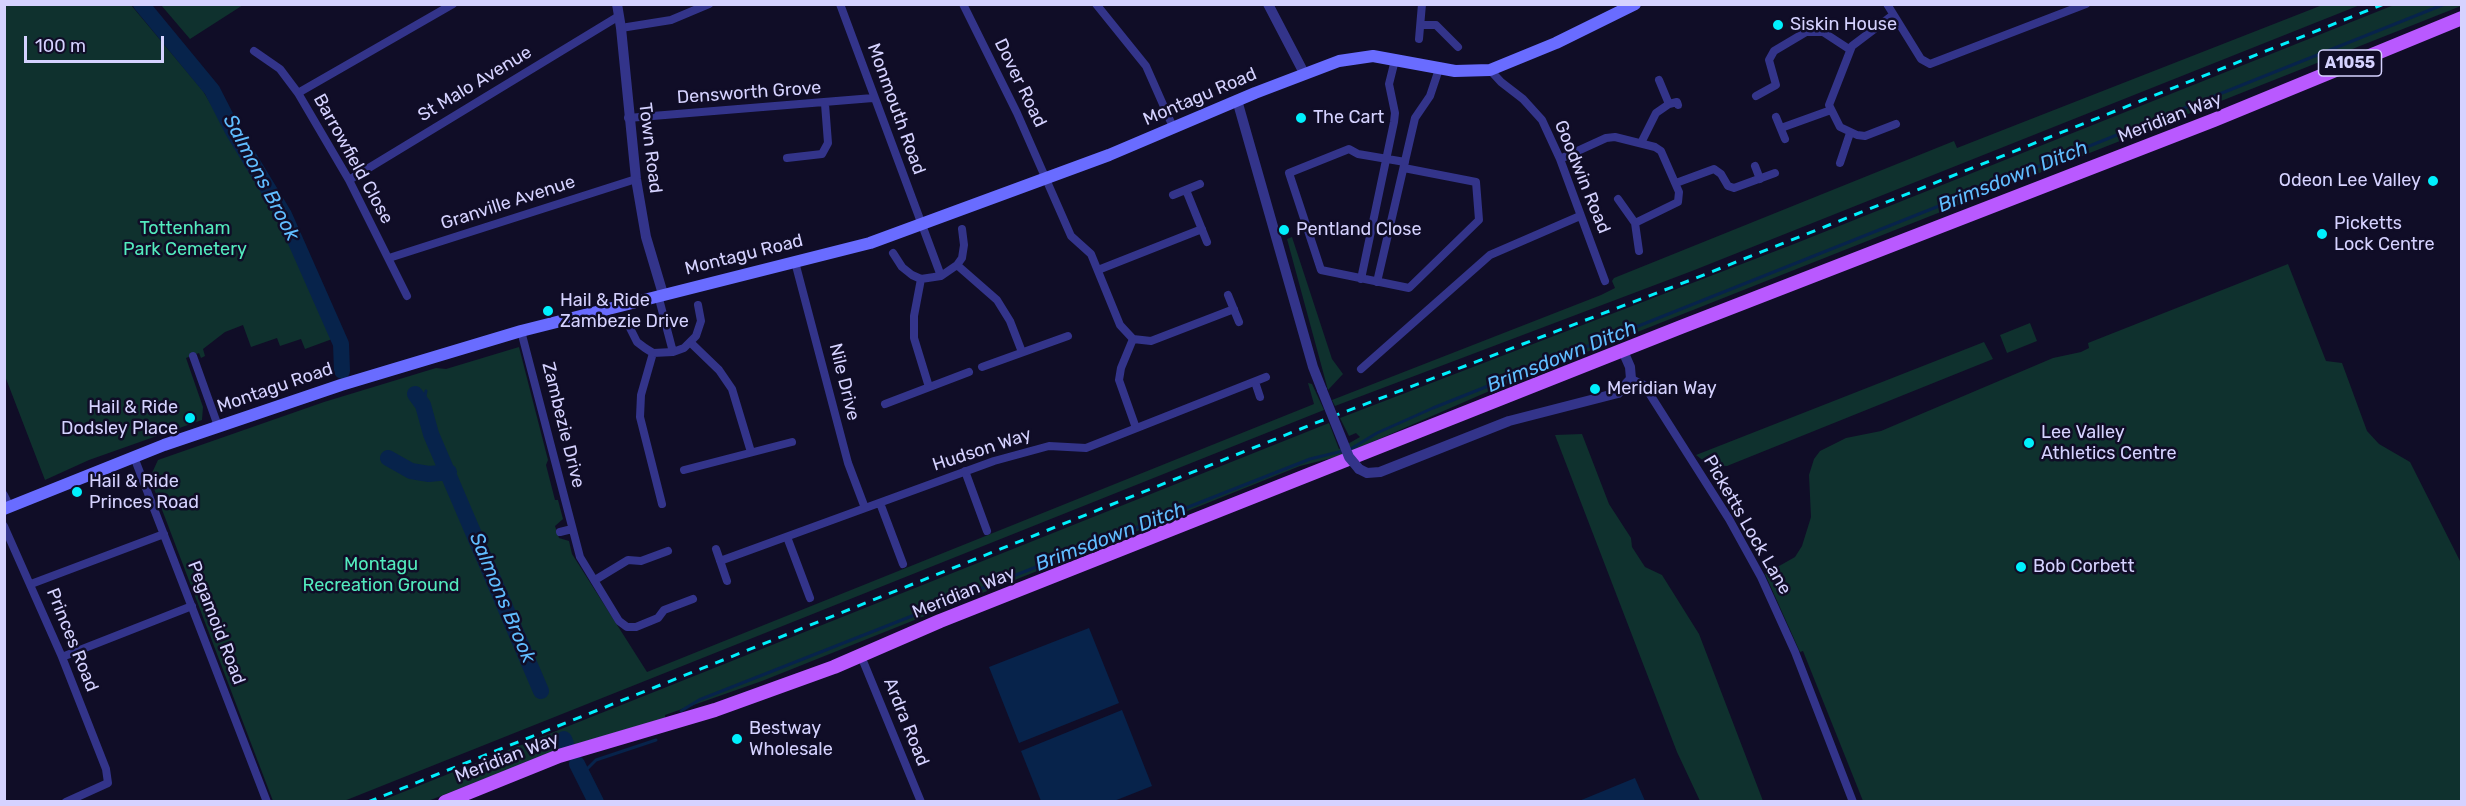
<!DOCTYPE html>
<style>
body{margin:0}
#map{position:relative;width:2466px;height:806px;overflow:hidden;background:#100d27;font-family:Rubik,sans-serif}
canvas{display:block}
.frame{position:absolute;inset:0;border:6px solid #d5d2ff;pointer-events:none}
.scale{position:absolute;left:24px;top:36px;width:140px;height:27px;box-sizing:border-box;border:3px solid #d5d2ff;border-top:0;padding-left:8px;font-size:18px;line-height:21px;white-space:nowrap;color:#d5d2ff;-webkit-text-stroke:4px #100d27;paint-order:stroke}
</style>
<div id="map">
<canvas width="2466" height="806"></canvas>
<div class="frame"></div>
<div class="scale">100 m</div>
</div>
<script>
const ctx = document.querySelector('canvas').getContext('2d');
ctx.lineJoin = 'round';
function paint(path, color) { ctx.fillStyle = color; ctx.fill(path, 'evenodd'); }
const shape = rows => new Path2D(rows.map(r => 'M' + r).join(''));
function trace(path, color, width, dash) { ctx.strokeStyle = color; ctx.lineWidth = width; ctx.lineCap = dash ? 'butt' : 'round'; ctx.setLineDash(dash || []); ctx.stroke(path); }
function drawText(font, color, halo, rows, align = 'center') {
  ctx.font = font + ' Rubik,sans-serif'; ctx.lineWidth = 5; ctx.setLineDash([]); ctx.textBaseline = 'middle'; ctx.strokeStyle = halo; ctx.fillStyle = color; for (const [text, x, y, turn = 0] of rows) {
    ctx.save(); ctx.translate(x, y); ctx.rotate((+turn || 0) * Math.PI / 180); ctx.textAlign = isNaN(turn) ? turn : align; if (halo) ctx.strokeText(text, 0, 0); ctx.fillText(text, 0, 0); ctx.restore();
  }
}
const green = shape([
 [2325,4,2360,5,1692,271,1335,406,1332,400,1601,295,1615,288,1612,281,1614,278,1954,141,1957,148],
 [4,5,131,5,203,91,212,106,218,104,231,133,281,215,335,338,305,349,301,339,280,346,277,338,251,347,243,325,225,332,203,349,205,356,201,358,199,353,186,358,203,407,202,420,89,460,45,480,5,376],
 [161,5,243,5,190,39],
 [2394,5,2461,6,1501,386,1340,456,1300,466,762,681,665,715,665,718,563,748,428,801,378,802,1329,423,1339,449,1360,437,1356,433,1349,436,1340,418,1794,244],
 [1292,237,1332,359,1343,374,1328,390,1287,239],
 [2288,264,2326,361,2342,363,2367,431,2379,444,2410,462,2461,563,2461,801,1863,801,1803,651,1800,652,1765,574,1795,557,1802,546,1811,517,1809,475,1814,459,1820,451,1846,438,1881,431,2053,358,2081,352,2089,348,2088,343],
 [2030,323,2037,341,2007,353,2000,335],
 [1984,342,1993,359,1727,466,1709,465,1696,455],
 [519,347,548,460,546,465,555,500,558,500,563,519,555,526,559,538,569,541,572,554,647,672,1314,404,1308,383,1312,384,1324,410,344,801,273,801,153,486,152,473,158,460,324,402,436,368,446,369],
 [1582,434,1609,504,1631,538,1632,547,1645,567,1662,575,1699,634,1763,801,1700,801,1677,752,1555,435]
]);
const water = shape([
 [1089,628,1119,703,1019,743,989,667],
 [1122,710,1152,786,1114,801,1041,801,1021,751],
 [1635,778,1645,801,1579,801]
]);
const stream = shape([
 [423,405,426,391],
 [1349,450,1377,433,1433,408,2445,4],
 [681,711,699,700,1310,459,1343,451],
 [582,774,596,760,656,740]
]);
const river = shape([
 [141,4,212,90,233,131,284,215,341,344,342,371],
 [415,394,423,405,431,434,541,691],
 [388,458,411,471,429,474,449,472],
 [564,739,566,744],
 [577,764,596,802]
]);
const minor = shape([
 [840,4,941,276],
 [963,4,1017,113,1071,236,1091,254,1120,325,1133,339,1121,368,1119,380,1136,428],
 [1096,4,1146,66,1173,127],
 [1887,4,1921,59,1930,64,2086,4],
 [1893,15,1852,46,1829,105,1840,127,1857,135,1865,136,1896,124],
 [1421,25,1436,25,1458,47],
 [621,28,671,20,709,4],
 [1419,39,1422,4],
 [254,51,280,69,298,93,349,180,407,296],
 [1490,70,1501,82,1523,99,1542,120,1560,159,1605,281],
 [1659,80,1669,104],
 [298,93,453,4],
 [1756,96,1776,85,1769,60,1774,51,1806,32,1823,32,1849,49],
 [1776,117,1785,139],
 [628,118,873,98],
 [1781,128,1831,110],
 [1641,143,1656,113,1669,104,1677,102,1678,105],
 [787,158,822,154,828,143,825,104],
 [1560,159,1606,138,1615,137,1655,147,1661,151,1679,192,1678,202,1635,223],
 [1840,163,1850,133],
 [1755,166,1760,179],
 [1404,168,1476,182,1479,220,1409,288,1321,270,1289,173,1349,149,1358,154,1405,162],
 [349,180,619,16],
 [1676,183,1714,169,1721,174,1728,186,1734,188,1775,173],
 [1186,190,1207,242],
 [1173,195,1200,184],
 [1618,199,1635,223,1639,251],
 [893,253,902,267,912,275,921,279,941,276,957,265,962,258,964,245,962,229],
 [389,258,636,179],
 [795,262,848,463,865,508],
 [957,265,997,300,1010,321,1022,352],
 [1098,270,1202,229],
 [921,279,914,316,914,338,929,387],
 [1361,279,1394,122,1395,113,1389,84,1395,60],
 [1377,282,1415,118,1430,96,1439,69],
 [658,295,673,352],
 [1228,295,1239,322],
 [628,324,637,342,645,348,653,353,673,352,684,348,696,336,701,321,698,305],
 [521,331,580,557,619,621,627,627,636,627,658,618,664,610,693,599],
 [1133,339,1151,341,1234,309],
 [691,343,719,370,732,389,751,452],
 [653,353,641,395,640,417,662,504],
 [193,356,218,426],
 [982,367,1068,336],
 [1361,369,1490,255,1580,216],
 [1631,379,1644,385,1729,519,1761,577,1795,652,1853,802],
 [1255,382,1260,397],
 [885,404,969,372],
 [134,457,267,802],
 [684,470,792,442],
 [965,471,987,531],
 [4,495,10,507],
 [880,503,903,564],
 [4,526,62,657,106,769,108,783,66,802],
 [560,532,572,529],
 [787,537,810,598],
 [716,549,727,581],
 [720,561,994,461,1049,446,1086,448,1266,377],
 [595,580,628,560,641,561,668,551],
 [31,584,164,534],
 [861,656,921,802],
 [62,657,192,606]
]);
const tertiary = shape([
 [617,4,621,28,636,179,646,237,663,294],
 [1268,4,1304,73],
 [1237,100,1313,367,1322,390],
 [1359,469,1367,473,1380,472,1509,421,1618,393,1631,379,1630,367,1623,351]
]);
const secondary = shape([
 [4,509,164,445,341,385,521,331,870,243,1109,155,1255,93,1339,61,1373,56,1455,71,1490,70,1556,43,1635,4]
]);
const primary = shape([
 [445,802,559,756,715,710,834,667,940,621,1681,327,2214,120,2462,18]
]);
const rail = shape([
 [368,802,1313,424,1696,278,2384,4]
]);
const tertiaryBridge = shape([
 [1322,390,1349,457,1359,469]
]);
const markers = [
 [1778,25,6,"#00f0fd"],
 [1301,118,6,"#00f0fd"],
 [2433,181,6,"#00f0fd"],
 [1284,230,6,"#00f0fd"],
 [2322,234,6,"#00f0fd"],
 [548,311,6,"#00f0fd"],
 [1595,389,6,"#00f0fd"],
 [190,418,6,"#00f0fd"],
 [2029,443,6,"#00f0fd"],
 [77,492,6,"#00f0fd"],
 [2021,567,6,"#00f0fd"],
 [737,739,6,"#00f0fd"]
];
const shields = [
 [2350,63,63]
];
const shieldNames = [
 ["A1055",2350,63]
];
const poiNames = [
 ["Siskin House",1790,25],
 ["The Cart",1313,118],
 ["Odeon Lee Valley",2421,181,"right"],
 ["Picketts",2334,224],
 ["Lock Centre",2334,245],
 ["Pentland Close",1296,230],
 ["Hail & Ride",560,301],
 ["Zambezie Drive",560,322],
 ["Meridian Way",1607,389],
 ["Hail & Ride",178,408,"right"],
 ["Dodsley Place",178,429,"right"],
 ["Lee Valley",2041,433],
 ["Athletics Centre",2041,454],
 ["Hail & Ride",89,482],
 ["Princes Road",89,503],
 ["Bob Corbett",2033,567],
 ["Bestway",749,729],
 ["Wholesale",749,750]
];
const streetNames = [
 ["Dover Road",1020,83,64],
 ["St Malo Avenue",475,84,-31],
 ["Densworth Grove",749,93,-4],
 ["Montagu Road",1200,97,-23],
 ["Monmouth Road",896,109,70],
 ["Meridian Way",2170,118,-21],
 ["Town Road",650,148,83],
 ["Barrowfield Close",353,159,61],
 ["Goodwin Road",1582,177,68],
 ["Granville Avenue",508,203,-18],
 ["Montagu Road",744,255,-14],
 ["Nile Drive",844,382,76],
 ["Montagu Road",275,388,-19],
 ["Zambezie Drive",563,425,76],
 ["Hudson Way",982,450,-18],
 ["Picketts Lock Lane",1747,525,60],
 ["Meridian Way",964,593,-22],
 ["Pegamoid Road",216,623,69],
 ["Princes Road",72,640,68],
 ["Ardra Road",906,722,68],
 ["Meridian Way",507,758,-21]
];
const parkNames = [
 ["Tottenham",185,229],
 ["Park Cemetery",185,250],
 ["Montagu",381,565],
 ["Recreation Ground",381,586]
];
const waterNames = [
 ["Brimsdown Ditch",2013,177,-22],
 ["Salmons Brook",261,178,62],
 ["Brimsdown Ditch",1562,357,-22],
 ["Brimsdown Ditch",1111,537,-21],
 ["Salmons Brook",502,598,67]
];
paint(green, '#0f312e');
paint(water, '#07234b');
trace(stream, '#07234b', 3);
trace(river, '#07234b', 16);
trace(minor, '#33348a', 8);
trace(tertiary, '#33348a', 10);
trace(secondary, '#696cff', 12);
trace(primary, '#b959ff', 14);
trace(rail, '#00f0fd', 3, [9, 8]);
trace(tertiaryBridge, '#33348a', 10);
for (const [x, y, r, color] of markers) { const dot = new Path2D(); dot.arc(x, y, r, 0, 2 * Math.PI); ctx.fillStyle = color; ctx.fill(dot); trace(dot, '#100d27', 2); }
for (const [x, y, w] of shields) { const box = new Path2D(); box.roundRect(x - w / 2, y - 13, w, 26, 4.5); ctx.fillStyle = '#100d27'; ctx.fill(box); trace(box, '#d5d2ff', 1.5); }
drawText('bold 16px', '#d5d2ff', null, shieldNames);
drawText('18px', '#d5d2ff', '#100d27', poiNames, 'left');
drawText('18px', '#d5d2ff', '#100d27', streetNames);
drawText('18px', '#53ebbe', '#100d27', parkNames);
drawText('italic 20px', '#60bdff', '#100d27', waterNames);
</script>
